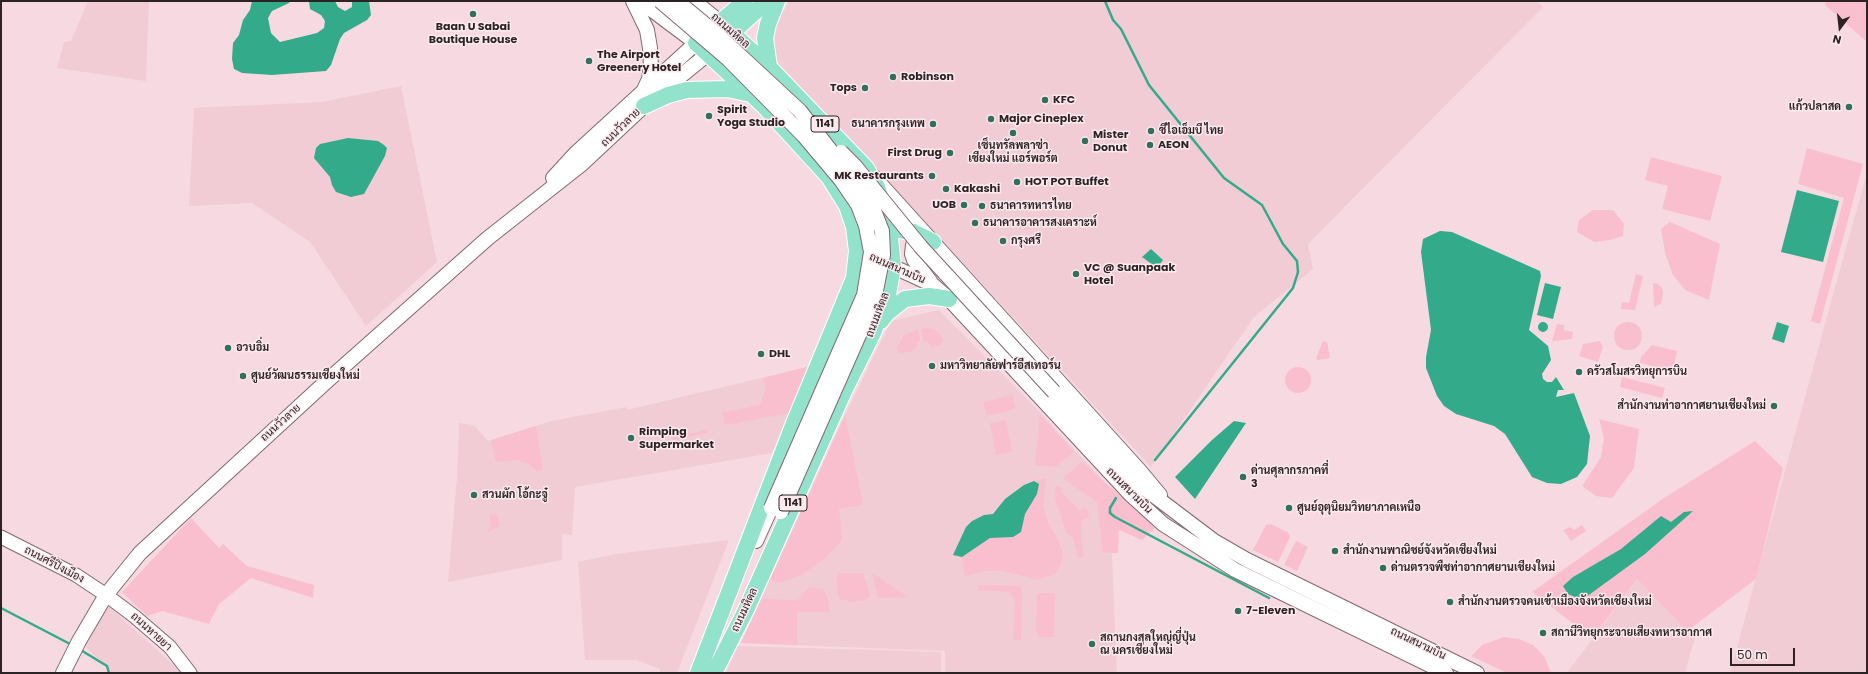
<!DOCTYPE html>
<meta charset="utf-8">
<style>
body{margin:0}
#map{position:relative;width:1868px;height:674px;overflow:hidden;background:#f7dae1;font-family:Poppins,sans-serif}
canvas{display:block}
.frame{position:absolute;inset:0;border:2px solid #2d2325;pointer-events:none}
.north{position:absolute;left:1820px;top:8px;width:40px;height:40px;-webkit-text-stroke:3px #fdeaef;paint-order:stroke;rotate:195deg;font-size:11px;font-weight:700;line-height:16px;text-align:center;color:#2d2325}
.north::after{content:'';display:block;margin:auto;width:14px;height:18px;background:#2d2325;clip-path:polygon(50% 0,100% 100%,50% 72%,0 100%)}
.scale{position:absolute;left:1730px;top:648px;width:65px;height:18px;box-sizing:border-box;border:2px solid #2d2325;border-top:0;padding-left:5px;font-size:12px;line-height:14px;white-space:nowrap;color:#2d2325;-webkit-text-stroke:3px #fdeaef;paint-order:stroke}
</style>
<div id="map">
<canvas width="1868" height="674"></canvas>
<div class="frame"></div>
<div class="north">N</div>
<div class="scale">50 m</div>
</div>
<script>
const ctx = document.querySelector('canvas').getContext('2d');
ctx.lineJoin = 'round';
function paint(path, color) { ctx.fillStyle = color; ctx.fill(path, 'evenodd'); }
const shape = rows => new Path2D(rows.map(r => 'M' + r).join(''));
function trace(path, color, width, dash) { ctx.strokeStyle = color; ctx.lineWidth = width; ctx.lineCap = dash ? 'butt' : 'round'; ctx.setLineDash(dash || []); ctx.stroke(path); }
function drawText(font, color, halo, rows, align = 'center') {
  ctx.font = font + ' Poppins,Sarabun,sans-serif'; ctx.lineWidth = 3; ctx.setLineDash([]); ctx.textBaseline = 'middle'; ctx.strokeStyle = halo; ctx.fillStyle = color; for (const [text, x, y, turn = 0] of rows) {
    ctx.save(); ctx.translate(x, y); ctx.rotate((+turn || 0) * Math.PI / 180); ctx.textAlign = isNaN(turn) ? turn : align; if (halo) ctx.strokeText(text, 0, 0); ctx.fillText(text, 0, 0); ctx.restore();
  }
}
const built = shape([
 [88,1,149,1,146,81,57,68,64,42,71,41],
 [789,1,1537,1,1543,7,1308,244,1313,269,1254,317,1151,467,872,164,774,67,772,50,777,25],
 [401,86,437,262,366,326,310,242,252,203,189,206,194,108,322,102],
 [1867,173,1867,673,1730,673,1829,309],
 [939,310,1038,410,1109,487,1117,673,945,673,945,651,741,643,845,415,891,321],
 [811,366,772,453,575,487,572,535,562,534,562,560,448,582,457,478,459,423,474,425,488,441,552,421,626,407,627,410],
 [729,540,677,673,659,673,660,669,636,660,585,660,578,562,616,554],
 [1637,579,1687,631,1696,634,1685,673,1567,673],
 [109,607,177,668,180,673,112,673,83,644],
 [738,646,941,652,941,673,726,673]
]);
const green = shape([
 [1826,1,1867,1,1867,42,1825,5],
 [1807,148,1863,164,1820,324,1811,321,1844,198,1798,184],
 [1651,157,1722,176,1710,221,1662,209,1668,186,1645,180],
 [1593,210,1613,210,1624,224,1623,236,1610,240,1594,242,1577,232,1579,220],
 [1670,222,1720,244,1709,300,1685,290,1673,275,1665,253,1661,229],
 [1636,274,1643,276,1635,310,1621,309,1622,302,1629,303],
 [1653,283,1658,284,1662,288,1663,293,1661,304,1654,307],
 '1614 336a14 14 0 1 1 28 0a14 14 0 1 1-28 0Z',
 [1557,324,1564,325,1564,330,1573,332,1572,339,1552,341],
 [925,328,933,329,940,334,943,340,941,345,932,347,925,340,923,341,921,330],
 [918,330,920,341,918,342,916,348,914,349,914,351,901,353,897,351,897,348,904,335],
 [1323,341,1327,342,1330,358,1318,360,1316,358],
 [1600,341,1603,347,1598,362,1579,356,1583,344],
 [1652,345,1677,351,1673,371,1640,363,1641,357],
 [811,366,790,413,725,425,723,412,760,405,766,387,763,378],
 '1285 380a13 13 0 1 1 26 0a13 13 0 1 1-26 0Z',
 [1622,377,1665,388,1662,398,1620,387],
 [1012,395,1016,409,987,416,983,402],
 [845,415,863,505,839,509,842,540,822,561,799,576,779,583,770,580],
 [1040,415,1074,452,1055,467,1035,465],
 [1599,419,1639,429,1634,468,1612,498,1596,496,1582,486,1601,457,1604,438],
 [1006,420,1012,452,996,455,990,423],
 [536,426,543,469,536,471,535,469,528,464,518,460,496,462,491,440],
 [707,430,707,433,673,440,673,437],
 [1755,441,1783,468,1756,579,1687,631,1637,579,1592,638,1532,592,1664,498],
 [1082,462,1156,527,1142,540,1119,530,1118,553,1103,553,1097,502,1063,478],
 [1046,478,1043,506,1049,526,1058,539,1063,554,1059,569,1053,575,1038,580,1003,571,987,571,965,576,962,557,990,538,1013,537,1021,532,1025,514,1037,494,1039,484,1034,481],
 [1056,486,1063,488,1061,492,1079,510,1085,508,1088,511,1089,517,1081,520,1083,558,1078,558,1073,538,1066,533,1055,497],
 [489,514,497,515,500,524,497,528,487,532,491,525],
 [191,518,219,548,223,544,247,566,314,585,313,598,251,578,219,604,209,624,162,611,147,616,122,592],
 [1271,524,1289,533,1290,537,1278,562,1253,550,1266,525],
 [1582,525,1586,531,1571,541,1563,530,1571,527,1574,530],
 [1296,541,1308,547,1297,571,1284,565],
 [839,573,863,573,870,595,866,600,854,602,839,599,836,580],
 [872,573,908,597,878,598],
 [979,585,1019,586,1022,591,1021,640,1013,640,1015,601,1009,592,978,590],
 [809,587,823,589,828,599,829,612,797,612,797,645,741,643,762,598,797,601],
 [1037,593,1055,593,1054,637,1040,637,1036,631],
 [1504,637,1519,639,1533,645,1544,656,1551,673,1507,673,1471,656,1482,645]
]);
const water = shape([
 [252,1,290,1,289,3,272,11,268,18,271,33,280,42,317,33,324,28,325,21,321,15,310,9,309,1,335,1,338,7,345,11,352,7,352,1,369,1,371,15,367,20,344,33,340,39,331,65,326,71,272,75,242,73,234,69,232,59,233,43,239,35,243,20,250,10],
 [348,138,378,141,384,145,387,148,385,156,364,194,351,197,336,192,332,185,330,177,314,158,316,148,320,144],
 [1797,190,1839,201,1823,262,1781,252],
 [1440,231,1452,232,1540,271,1541,276,1529,330,1548,346,1551,360,1542,374,1543,379,1547,382,1552,382,1556,377,1564,390,1558,390,1556,397,1574,393,1590,436,1587,464,1577,477,1561,484,1547,483,1532,477,1505,434,1494,426,1456,414,1444,406,1437,396,1426,368,1426,357,1431,330,1421,252,1423,239],
 [1151,249,1163,260,1157,268,1142,257],
 [1545,283,1561,287,1553,319,1537,315],
 [1777,322,1789,326,1784,343,1772,339],
 '1538 327a5 5 0 1 1 10 0a5 5 0 1 1-10 0Z',
 [1234,421,1246,423,1195,499,1175,477,1212,440],
 [1034,481,1039,484,1037,494,1025,514,1021,532,1013,537,990,538,962,557,953,555,966,527,972,521,984,515,993,514,1005,499,1024,485],
 [1693,511,1645,554,1582,600,1568,594,1563,586,1573,577,1621,549,1661,516,1671,522,1684,512]
]);
const stream = shape([
 [1105,1,1113,20,1121,29,1149,85,1224,178,1262,205,1283,244,1297,261,1298,272,1293,288,1155,460],
 [1116,498,1110,508,1110,513,1115,517,1269,598],
 [1,608,72,645],
 [79,649,107,666,109,673]
]);
const tertiary = shape([
 [1,537,76,575,106,595,134,616,170,647,190,673]
]);
const secondary = shape([
 [633,1,647,30,650,48,651,67,649,79,644,90],
 [694,1,721,23],
 [874,177,1140,471,1160,495],
 [553,178,575,154,696,43,640,1],
 [926,237,916,242,913,245,912,254,914,260,930,281],
 [883,262,933,285,949,299,1130,494,1163,524,1235,570,1446,673],
 [1054,392,1132,479,1214,541,1247,560,1477,673],
 [756,541,771,508],
 [63,673,79,641,106,595,140,553,152,542,327,381,488,238,582,164,644,106,709,53]
]);
const primary = shape([
 [725,39,767,1],
 [769,67,765,38,768,24,777,1],
 [644,106,668,95,687,90,727,89,751,94],
 [900,230,913,232,933,242],
 [881,321,887,313,905,299,929,296,949,299],
 [698,673,794,423,854,278,857,251,854,227,847,206,829,177,765,107,696,43,745,1],
 [714,673,746,610,844,391,873,333,888,294,893,266,888,221,877,187,866,168,769,67,721,23]
]);
const secondaryBridge = shape([
 [660,1,728,59,804,136,841,180,858,205,866,226,871,252,864,295,771,508],
 [677,1,719,36,800,111,871,203,882,231,883,255,874,301,781,512],
 [841,152,855,166,921,247,1054,392]
]);
const markers = [
 [473,14,4,"#32705d"],
 [589,61,4,"#32705d"],
 [893,77,4,"#32705d"],
 [865,88,4,"#32705d"],
 [1045,100,4,"#32705d"],
 [1849,107,4,"#32705d"],
 [709,116,4,"#32705d"],
 [991,119,4,"#32705d"],
 [933,124,4,"#32705d"],
 [1151,131,4,"#32705d"],
 [1013,133,4,"#32705d"],
 [1085,141,4,"#32705d"],
 [1150,145,4,"#32705d"],
 [950,153,4,"#32705d"],
 [932,176,4,"#32705d"],
 [1017,182,4,"#32705d"],
 [946,189,4,"#32705d"],
 [964,205,4,"#32705d"],
 [982,206,4,"#32705d"],
 [975,223,4,"#32705d"],
 [1003,241,4,"#32705d"],
 [1076,274,4,"#32705d"],
 [228,348,4,"#32705d"],
 [761,354,4,"#32705d"],
 [932,366,4,"#32705d"],
 [1579,372,4,"#32705d"],
 [243,376,4,"#32705d"],
 [1774,406,4,"#32705d"],
 [631,438,4,"#32705d"],
 [1243,477,4,"#32705d"],
 [474,495,4,"#32705d"],
 [1289,508,4,"#32705d"],
 [1335,551,4,"#32705d"],
 [1383,568,4,"#32705d"],
 [1450,602,4,"#32705d"],
 [1238,611,4,"#32705d"],
 [1543,633,4,"#32705d"],
 [1092,644,4,"#32705d"]
];
const shields = [
 [825,124,28],
 [793,503,28]
];
const shieldNames = [
 ["1141",825,124],
 ["1141",793,503]
];
const poiNames = [
 ["Baan U Sabai",473,27,"center"],
 ["Boutique House",473,40,"center"],
 ["The Airport",597,55],
 ["Greenery Hotel",597,68],
 ["Robinson",901,77],
 ["Tops",857,88,"right"],
 ["KFC",1053,100],
 ["แก้วปลาสด",1841,107,"right"],
 ["Spirit",717,110],
 ["Yoga Studio",717,123],
 ["Major Cineplex",999,119],
 ["ธนาคารกรุงเทพ",925,124,"right"],
 ["ซีไอเอ็มบี ไทย",1159,131],
 ["Mister",1093,135],
 ["Donut",1093,148],
 ["AEON",1158,145],
 ["เซ็นทรัลพลาซ่า",1013,146,"center"],
 ["เชียงใหม่ แอร์พอร์ต",1013,159,"center"],
 ["First Drug",942,153,"right"],
 ["MK Restaurants",924,176,"right"],
 ["HOT POT Buffet",1025,182],
 ["Kakashi",954,189],
 ["UOB",956,205,"right"],
 ["ธนาคารทหารไทย",990,206],
 ["ธนาคารอาคารสงเคราะห์",983,223],
 ["กรุงศรี",1011,241],
 ["VC @ Suanpaak",1084,268],
 ["Hotel",1084,281],
 ["อวบอิ่ม",236,348],
 ["DHL",769,354],
 ["มหาวิทยาลัยฟาร์อีสเทอร์น",940,366],
 ["ครัวสโมสรวิทยุการบิน",1587,372],
 ["ศูนย์วัฒนธรรมเชียงใหม่",251,376],
 ["สำนักงานท่าอากาศยานเชียงใหม่",1766,406,"right"],
 ["Rimping",639,432],
 ["Supermarket",639,445],
 ["ด่านศุลากรภาคที่",1251,471],
 ["3",1251,484],
 ["สวนผัก โอ้กะจู๋",482,495],
 ["ศูนย์อุตุนิยมวิทยาภาคเหนือ",1297,508],
 ["สำนักงานพาณิชย์จังหวัดเชียงใหม่",1343,551],
 ["ด่านตรวจพืชท่าอากาศยานเชียงใหม่",1391,568],
 ["สำนักงานตรวจคนเข้าเมืองจังหวัดเชียงใหม่",1458,602],
 ["7-Eleven",1246,611],
 ["สถานีวิทยุกระจายเสียงทหารอากาศ",1551,633],
 ["สถานกงสุลใหญ่ญี่ปุ่น",1100,638],
 ["ณ นครเชียงใหม่",1100,651]
];
const streetNames = [
 ["ถนนมหิดล",730,31,41],
 ["ถนนวัวลาย",621,128,-44],
 ["ถนนสนามบิน",897,269,24],
 ["ถนนมหิดล",878,315,-69],
 ["ถนนวัวลาย",281,423,-42],
 ["ถนนสนามบิน",1129,491,45],
 ["ถนนศรีปิงเมือง",54,565,28],
 ["ถนนมหิดล",745,610,-65],
 ["ถนนหายยา",151,632,42],
 ["ถนนสนามบิน",1418,644,26]
];
paint(built, '#f1ccd5');
paint(green, '#f9bfce');
paint(water, '#33ab8a');
trace(stream, '#33ab8a', 2.5);
trace(tertiary, '#82686f', 15);
trace(secondary, '#82686f', 16);
trace(primary, '#fff', 18);
trace(tertiary, '#fff', 13);
trace(secondary, '#fff', 14);
trace(primary, '#93e3cc', 16);
trace(secondaryBridge, '#82686f', 16, []);
trace(secondaryBridge, '#fff', 14);
for (const [x, y, r, color] of markers) { const dot = new Path2D(); dot.arc(x, y, r, 0, 2 * Math.PI); ctx.fillStyle = color; ctx.fill(dot); trace(dot, '#fdeaef', 1.5); }
for (const [x, y, w] of shields) { const box = new Path2D(); box.roundRect(x - w / 2, y - 8, w, 16, 3); ctx.fillStyle = '#fdeaef'; ctx.fill(box); trace(box, '#2d2325', 1); }
drawText('bold 10px', '#2d2325', null, shieldNames);
drawText('bold 11px', '#2d2325', '#fdeaef', poiNames, 'left');
drawText('11px', '#2d2325', '#fdeaef', streetNames);
</script>
